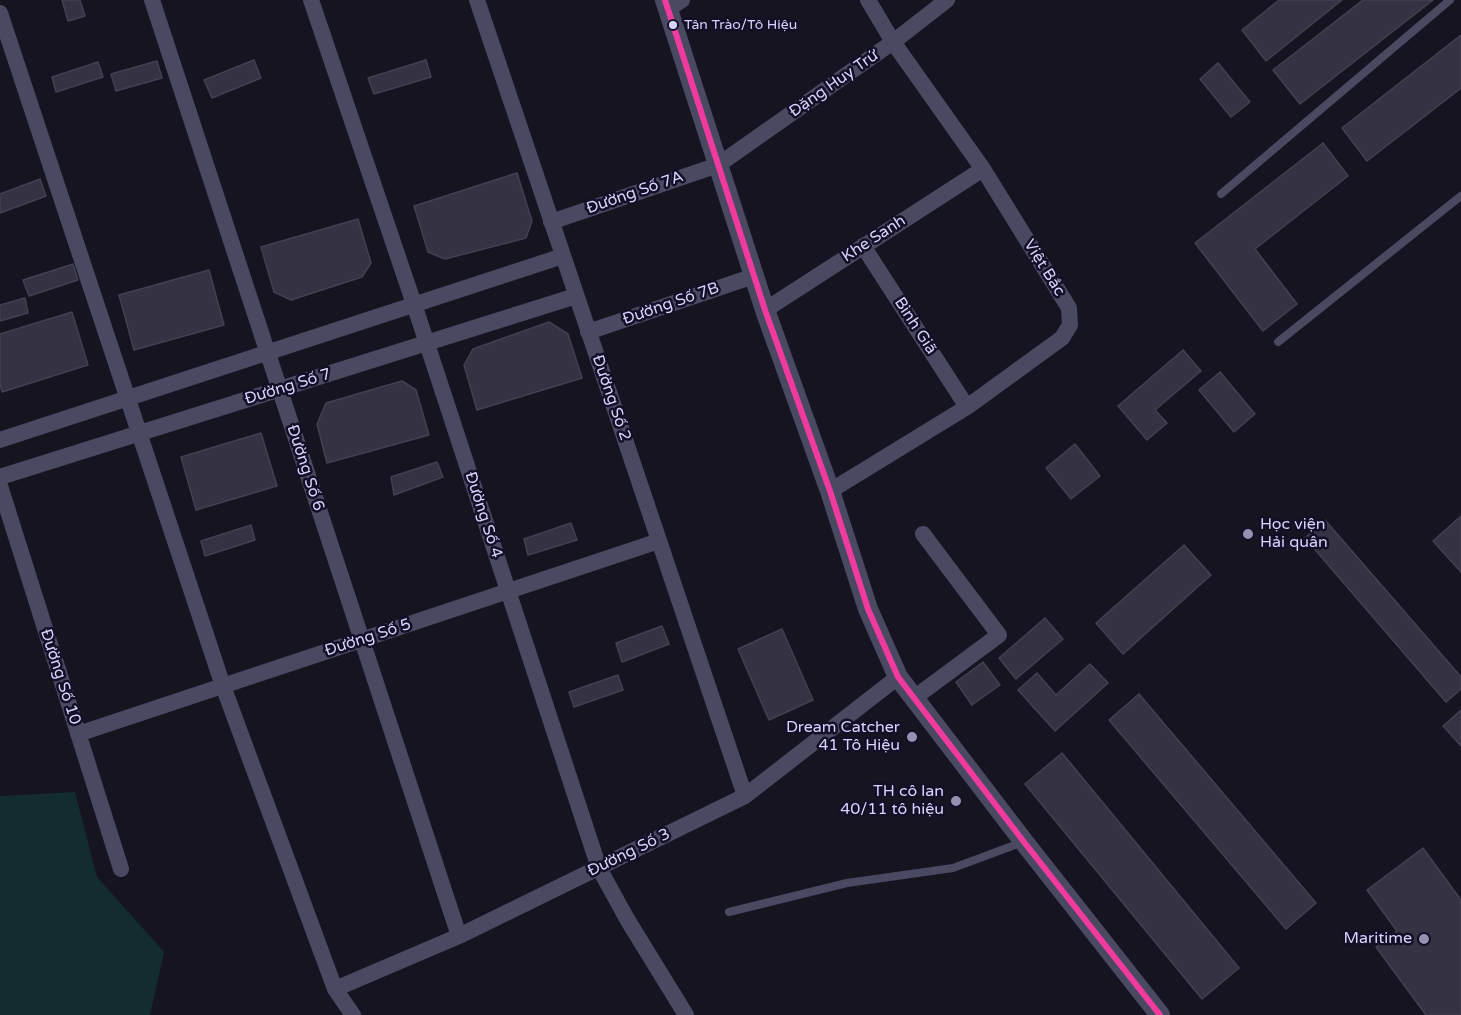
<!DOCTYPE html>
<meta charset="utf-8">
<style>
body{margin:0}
canvas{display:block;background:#161421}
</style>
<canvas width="1461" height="1015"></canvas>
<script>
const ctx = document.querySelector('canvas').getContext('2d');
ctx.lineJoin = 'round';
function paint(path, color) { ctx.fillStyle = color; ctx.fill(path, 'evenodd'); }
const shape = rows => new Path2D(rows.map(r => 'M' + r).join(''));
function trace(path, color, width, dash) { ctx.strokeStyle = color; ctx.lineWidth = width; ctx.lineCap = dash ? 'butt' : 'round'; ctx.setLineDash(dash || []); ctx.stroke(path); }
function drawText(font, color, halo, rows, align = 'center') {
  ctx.font = font + ' "Varela Round",sans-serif'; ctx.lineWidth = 5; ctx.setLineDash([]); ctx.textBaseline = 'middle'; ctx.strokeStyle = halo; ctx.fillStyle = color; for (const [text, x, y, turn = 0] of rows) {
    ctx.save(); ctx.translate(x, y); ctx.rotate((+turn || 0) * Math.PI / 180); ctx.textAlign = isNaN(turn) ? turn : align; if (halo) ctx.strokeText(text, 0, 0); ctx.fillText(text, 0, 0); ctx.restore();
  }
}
const green = shape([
 [75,792,97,877,164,952,150,1015,0,1015,0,796]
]);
const building = shape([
 [62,0,80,0,85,16,68,21,62,0],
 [1279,0,1342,0,1266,61,1242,30,1279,0],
 [1363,0,1433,0,1300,104,1273,70,1363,0],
 [1461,35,1461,88,1367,161,1342,128,1461,35],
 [254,60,261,78,212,98,204,80,254,60],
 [426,60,431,77,374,94,368,78,426,60],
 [157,61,162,78,116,91,111,74,157,61],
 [98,62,103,77,56,92,52,77,98,62],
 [1218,63,1250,102,1231,117,1200,79,1218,63],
 [1323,143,1348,176,1255,249,1297,304,1263,331,1195,243,1323,143],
 [517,173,532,221,526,238,445,259,428,252,414,206,517,173],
 [40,179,46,196,0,213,0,194,40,179],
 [358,219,371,263,362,277,291,300,274,292,261,247,358,219],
 [73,264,78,280,29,296,23,280,73,264],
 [209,270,224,325,134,350,119,295,209,270],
 [25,298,28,313,0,321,0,305,25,298],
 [72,312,88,365,2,392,0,384,0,334,72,312],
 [549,322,568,334,582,378,477,410,464,365,473,349,549,322],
 [1183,350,1201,371,1155,410,1167,423,1147,440,1118,406,1183,350],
 [1220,372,1255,414,1234,432,1199,390,1220,372],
 [402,381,416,390,429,435,327,463,317,424,326,403,402,381],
 [261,433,277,486,196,510,181,457,261,433],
 [1075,444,1100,476,1071,499,1046,468,1075,444],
 [437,462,443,477,394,495,391,477,437,462],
 [1461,516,1461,572,1433,541,1461,516],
 [1325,520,1461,677,1461,689,1446,702,1305,538,1325,520],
 [571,523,577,540,528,555,524,539,571,523],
 [251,525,255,540,205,556,201,541,251,525],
 [1184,545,1211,575,1123,654,1096,623,1184,545],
 [1045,618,1063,639,1016,679,999,658,1045,618],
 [662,626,669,644,622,662,616,643,662,626],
 [782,629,813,700,769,720,738,649,782,629],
 [983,662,1000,685,972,705,956,682,983,662],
 [1090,664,1108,683,1055,731,1018,690,1037,673,1056,695,1090,664],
 [618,675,623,690,574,707,569,692,618,675],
 [1139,694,1316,903,1286,929,1109,720,1139,694],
 [1461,710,1461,746,1443,726,1461,710],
 [1062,753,1239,968,1202,999,1025,784,1062,753],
 [1423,848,1461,900,1461,1015,1426,1015,1376,947,1397,931,1367,890,1423,848]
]);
const service = shape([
 [1221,194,1450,0],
 [1278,342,1461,196],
 [729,912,847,883,953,868,1023,842]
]);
const minor = shape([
 [152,0,459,936],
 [311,0,414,304,599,868,627,919,686,1015],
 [477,0,745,796],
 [668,9,682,0],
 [0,13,223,686,335,989,353,1015],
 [551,222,718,165,893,42,947,0],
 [863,246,967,407],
 [765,310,983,169],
 [588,332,754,276],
 [0,440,563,256],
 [0,477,576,296],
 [0,486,121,869],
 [830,491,967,407,1062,338,1070,325,1069,308,983,169,893,42,868,0],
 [914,698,999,635,923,534],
 [78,734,659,541],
 [335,989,459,936,745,796,898,677]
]);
const tertiary = shape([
 [665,0,765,310,830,491,868,609,898,677,1024,842,1160,1015]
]);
const bus1 = shape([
 [665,0,765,310,830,491,868,609,898,677,1024,842,1160,1015]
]);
const markers = [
 [673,25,5,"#d9d4ff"],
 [1248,534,6,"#9591b1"],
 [912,737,6,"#9591b1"],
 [956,801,6,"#9591b1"],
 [1424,939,6,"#9591b1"]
];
const busNames = [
 ["Tân Trào/Tô Hiệu",684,25]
];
const streetNames = [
 ["Đặng Huy Trứ",834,84,-35],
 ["Đường Số 7A",635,193,-19],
 ["Khe Sanh",874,239,-33],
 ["Việt Bắc",1044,268,58],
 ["Đường Số 7B",671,304,-19],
 ["Bình Giã",915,326,57],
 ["Đường Số 7",288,387,-17],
 ["Đường Số 2",611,398,71],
 ["Đường Số 6",305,468,72],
 ["Đường Số 4",483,515,72],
 ["Đường Số 5",368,638,-18],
 ["Đường Số 10",60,677,72],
 ["Đường Số 3",629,853,-26]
];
const poiNames = [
 ["Học viện",1260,525,"left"],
 ["Hải quân",1260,543,"left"],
 ["Dream Catcher",900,728],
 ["41 Tô Hiệu",900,746],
 ["TH cô lan",944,792],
 ["40/11 tô hiệu",944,810],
 ["Maritime",1412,939]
];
paint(green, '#132c2d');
paint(building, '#343243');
trace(building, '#433f54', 1.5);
trace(service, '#4a4962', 8);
trace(minor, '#4a4962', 16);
trace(tertiary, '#4a4962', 20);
trace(bus1, '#f13a9d', 6);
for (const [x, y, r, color] of markers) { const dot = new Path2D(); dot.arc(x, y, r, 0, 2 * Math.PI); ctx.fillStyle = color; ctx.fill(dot); trace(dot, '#130f26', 2); }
drawText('14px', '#d9d4ff', '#130f26', busNames, 'left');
drawText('16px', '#d9d4ff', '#130f26', streetNames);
drawText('16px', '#d9d4ff', '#130f26', poiNames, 'right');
</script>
